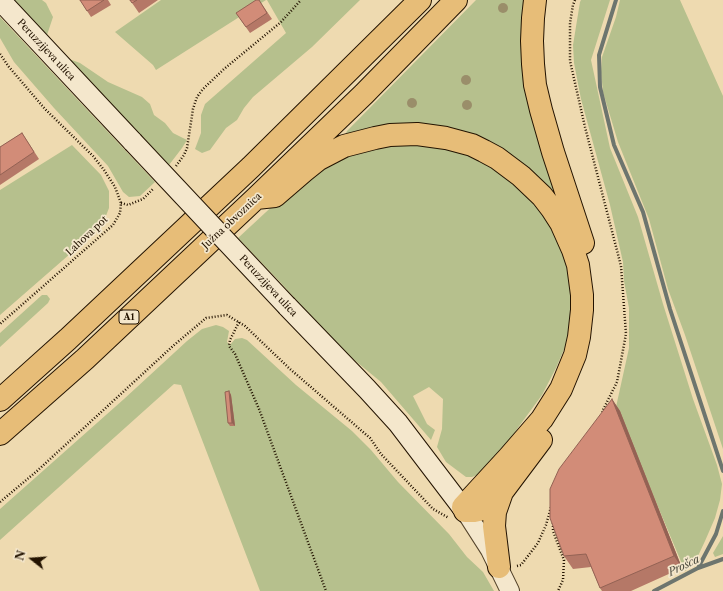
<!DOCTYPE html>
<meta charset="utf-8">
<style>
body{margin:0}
#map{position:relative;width:723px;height:591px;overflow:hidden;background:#eedab0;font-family:"Libre Caslon Text",serif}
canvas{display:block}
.north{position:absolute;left:12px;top:539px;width:40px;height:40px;-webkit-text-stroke:3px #f4e7cc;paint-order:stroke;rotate:287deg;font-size:11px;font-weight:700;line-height:16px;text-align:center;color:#231300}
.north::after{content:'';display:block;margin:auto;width:14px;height:18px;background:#231300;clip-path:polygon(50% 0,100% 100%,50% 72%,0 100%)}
</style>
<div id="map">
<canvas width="723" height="591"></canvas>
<div class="north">N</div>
</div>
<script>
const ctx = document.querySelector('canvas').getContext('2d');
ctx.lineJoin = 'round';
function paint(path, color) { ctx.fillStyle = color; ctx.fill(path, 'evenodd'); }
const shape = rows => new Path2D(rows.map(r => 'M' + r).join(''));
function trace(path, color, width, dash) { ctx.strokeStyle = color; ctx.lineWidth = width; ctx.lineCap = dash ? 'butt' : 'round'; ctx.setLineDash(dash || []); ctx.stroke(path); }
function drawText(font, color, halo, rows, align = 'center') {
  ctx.font = font + ' "Libre Caslon Text",serif'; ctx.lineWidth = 3.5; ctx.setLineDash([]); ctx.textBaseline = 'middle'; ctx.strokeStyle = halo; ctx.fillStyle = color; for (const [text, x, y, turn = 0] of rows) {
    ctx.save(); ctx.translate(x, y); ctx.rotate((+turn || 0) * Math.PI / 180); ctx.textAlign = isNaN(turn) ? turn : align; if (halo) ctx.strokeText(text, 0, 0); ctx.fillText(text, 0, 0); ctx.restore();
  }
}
const green = shape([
 [14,0,42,0,46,3,53,17,47,35],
 [161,0,266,0,156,70,153,65,115,32],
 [267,0,360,0,312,47,253,97,244,108,237,120,226,128,210,150,202,153,195,149,201,133,201,115,205,104,286,33],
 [476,0,529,0,566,208,507,158,345,135,347,131],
 [581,0,610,0,591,60,610,148,638,217,663,304,693,399,717,465,722,484,720,500,715,518,705,541,698,556,685,571,616,407,629,348,629,308,624,281,623,262,610,205,581,99,574,63,573,45,580,2],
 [620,0,680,0,723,96,723,449,685,335,668,289,649,219,618,142,603,92,601,72,602,57,616,17],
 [0,17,155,182,140,196,129,197,123,192,108,166,54,108,14,62,0,38],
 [69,59,80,63,108,82,142,97,150,104,154,115,165,123,173,133,187,140,182,148,169,165],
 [406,141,465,149,533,195,569,257,576,307,568,340,556,368,542,395,517,429,504,451,482,473,472,477,466,477,446,462,437,447,442,429,443,399,429,387,413,396,427,424,435,430,431,440,381,382,336,345,281,283,238,238,293,187,331,160],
 [72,145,101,175,109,191,109,208,102,226,0,315,0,190],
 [42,295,47,295,50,299,48,303,0,347,0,333],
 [216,325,223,327,229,331,227,342,230,345,235,339,242,338,247,340,296,385,352,431,371,450,398,482,449,534,467,557,483,572,494,591,260,591,181,385,174,384,0,540,0,509,124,399,187,341,202,329],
 [723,536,723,554,715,557,713,553]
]);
const stream = shape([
 [616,0,599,55,600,87,614,145,643,212,670,309,723,471],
 [698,568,716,534,723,511],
 [654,591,698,568,723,559]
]);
const path = shape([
 [575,0,573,5,570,23,570,61,585,127,621,266,626,334,617,382,602,412],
 [0,54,9,67,45,109,93,156,104,170,115,187,121,203,120,213,113,225,0,324],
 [176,166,184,155,187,148,193,109,197,97,203,89,224,69,281,22,301,0],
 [121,203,128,205,143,199,154,188],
 [239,322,230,340,229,346,235,354,259,409,326,591],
 [0,502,37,471,173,346,206,318,227,315,245,326,290,369,370,438,381,454,433,509,449,518],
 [553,523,553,531,564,560,563,580,558,591],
 [517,566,521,565,538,543,546,525,551,507]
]);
const tertiary = shape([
 [465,511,490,550,510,591]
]);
const secondary = shape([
 [0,0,133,142],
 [287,306,367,389,398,423,465,511]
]);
const motorway = shape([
 [535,0,533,18,532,41,533,64,535,85,541,110,553,152,583,243],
 [256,198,275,196,304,171,319,159,344,146,375,138,390,135,417,134,446,138,472,145,484,151,497,158,521,176,542,196,552,209,561,223,573,250,578,265,582,295,582,310,579,337,575,355,561,389,542,419,509,457,463,507],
 [0,400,68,339,251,167,420,0],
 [0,434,85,359,256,198,364,94,456,0],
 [465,511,474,511,483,509,492,504,502,492,541,440],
 [499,567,494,526,495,512,502,492]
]);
const secondaryBridge = shape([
 [133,142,287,306]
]);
const trees = [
 [503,8],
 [466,80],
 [412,103],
 [467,105]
];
const wall = shape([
 [80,0,108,0,111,5,91,17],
 [130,0,158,0,139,13],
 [259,0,272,19,250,33,236,13],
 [22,133,39,159,0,185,0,147],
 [229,391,231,395,235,426,230,426,228,423],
 [612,399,620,411,682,568,631,591,602,591,600,588,591,567,573,569,564,556]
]);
const shadedWall = shape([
 [229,391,231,395,235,426,232,423],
 [612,399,620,411,682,568,674,556]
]);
const building = shape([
 [80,0,104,0,87,11,80,0],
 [130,0,137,0,132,3,130,0],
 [256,0,259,0,267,13,246,27,236,13,256,0],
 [22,133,34,152,0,175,0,147,22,133],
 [229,391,232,423,228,423,225,392,229,391],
 [612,399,674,556,600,588,586,554,564,556,550,518,550,489,559,469,612,399]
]);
const shields = [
 [129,317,20]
];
const shieldNames = [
 ["A1",129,317]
];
const streetNames = [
 ["Peruzzijeva ulica",46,50,47],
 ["Južna obvoznica",232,221,-43],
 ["Lahova pot",87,236,-43],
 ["Peruzzijeva ulica",268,286,47]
];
const waterNames = [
 ["Prošca",684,566,-26]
];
paint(green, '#b6c08d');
trace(stream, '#6d756e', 4);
trace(tertiary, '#56452c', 20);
trace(secondary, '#231300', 22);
trace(motorway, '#231300', 24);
trace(path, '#231300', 2.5, [1, 2]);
trace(tertiary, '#f4e7cc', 18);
trace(secondary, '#f4e7cc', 20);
trace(motorway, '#e7bd78', 22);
trace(secondaryBridge, '#231300', 22, []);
trace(secondaryBridge, '#f4e7cc', 20);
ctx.fillStyle = '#9a8e6a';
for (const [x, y] of trees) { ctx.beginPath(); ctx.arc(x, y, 5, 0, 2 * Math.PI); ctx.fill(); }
paint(wall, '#b57867');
paint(shadedWall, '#936254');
paint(building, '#d28c78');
trace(building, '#936254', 1);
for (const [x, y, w] of shields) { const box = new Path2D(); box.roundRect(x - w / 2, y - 7, w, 14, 3); ctx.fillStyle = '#f4e7cc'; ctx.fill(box); trace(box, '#231300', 1); }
drawText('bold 9px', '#231300', null, shieldNames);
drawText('10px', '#231300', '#f4e7cc', streetNames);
drawText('italic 11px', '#4e4c40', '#f4e7cc', waterNames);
</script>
